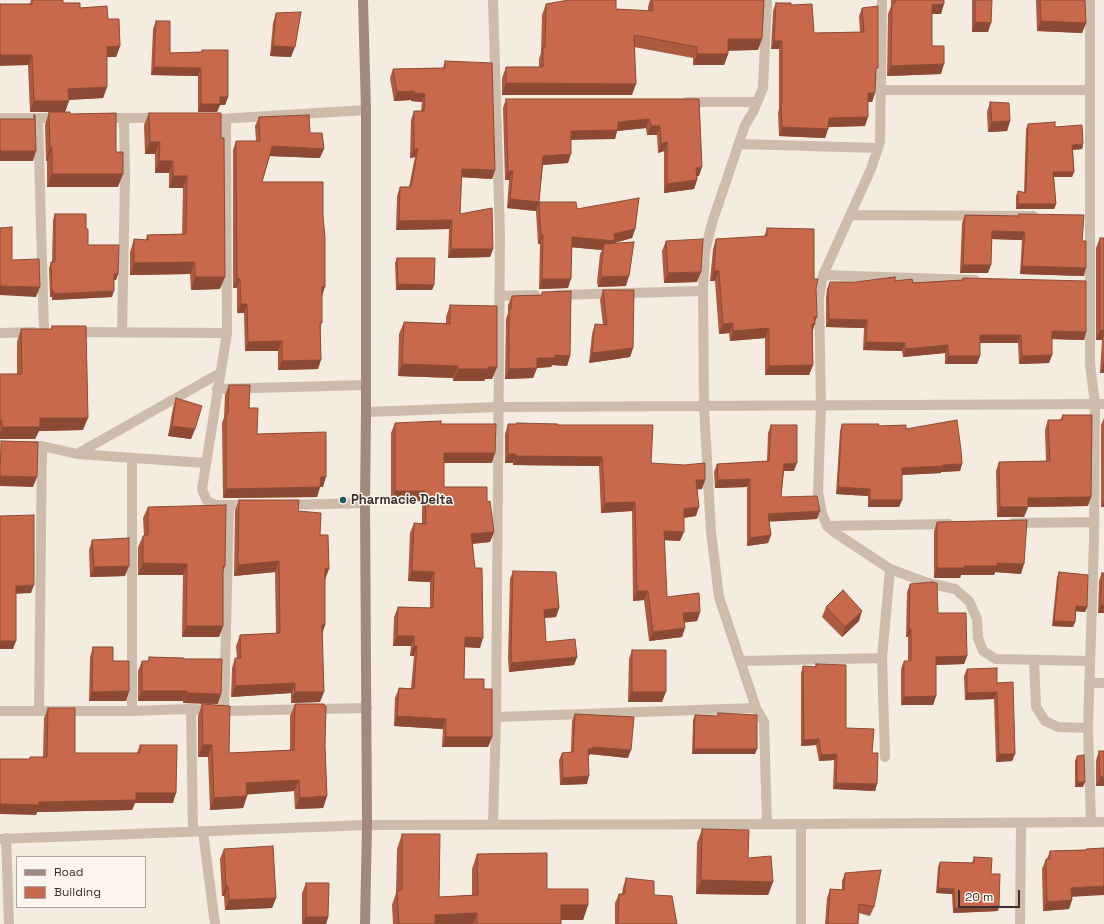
<!DOCTYPE html>
<style>
body{margin:0}
#map{position:relative;width:1104px;height:924px;overflow:hidden;background:#f4ebe1;font-family:"Space Grotesk",sans-serif}
canvas{display:block}
.legend{position:absolute;left:16px;top:856px;width:130px;height:52px;box-sizing:border-box;background:#fbf5ee;border:1px solid #aea6a0;margin:0;padding:5px 7px;list-style:none;font-size:12px;color:#3b302b}
.legend li{display:flex;align-items:center;gap:8px;height:20px}
.legend b{width:20px;border:1px solid #aea6a0}
.scale{position:absolute;left:958px;top:890px;width:62px;height:18px;box-sizing:border-box;border:2px solid #3b302b;border-top:0;padding-left:5px;font-size:12px;line-height:14px;white-space:nowrap;color:#3b302b;-webkit-text-stroke:3px #fbf5ee;paint-order:stroke}
</style>
<div id="map">
<canvas width="1104" height="924"></canvas>
<ul class="legend">
<li><b style="height:5px;background:#a18a7d"></b>Road</li>
<li><b style="height:11px;background:#c8694b"></b>Building</li>
</ul>
<div class="scale">20 m</div>
</div>
<script>
const ctx = document.querySelector('canvas').getContext('2d');
ctx.lineJoin = 'round';
const shape = rows => new Path2D(rows.map(r => 'M' + r).join(''));
function trace(path, color, width, dash) { ctx.strokeStyle = color; ctx.lineWidth = width; ctx.lineCap = dash ? 'butt' : 'round'; ctx.setLineDash(dash || []); ctx.stroke(path); }
function paint(path, color) { ctx.fillStyle = color; ctx.fill(path, 'evenodd'); }
function drawText(font, color, halo, rows, align = 'center') {
  ctx.font = font + ' "Space Grotesk",sans-serif'; ctx.lineWidth = 3; ctx.setLineDash([]); ctx.textBaseline = 'middle'; ctx.strokeStyle = halo; ctx.fillStyle = color; for (const [text, x, y, turn = 0] of rows) {
    ctx.save(); ctx.translate(x, y); ctx.rotate((+turn || 0) * Math.PI / 180); ctx.textAlign = isNaN(turn) ? turn : align; if (halo) ctx.strokeText(text, 0, 0); ctx.fillText(text, 0, 0); ctx.restore();
  }
}
const minor = shape([
 [493,0,500,236,496,717,493,824],
 [767,0,763,88,753,112,745,125,712,223,705,252,703,291,704,406,711,532,719,597,756,708,764,722,767,824],
 [882,0,880,142,871,169,823,275,819,298,821,406,818,492,822,513,827,526,837,534,890,569,928,583,955,589,969,601,977,619,978,638,983,651,996,659,1090,661],
 [1090,0,1090,364,1095,404,1094,540,1088,728,1091,822],
 [882,90,1089,90],
 [687,102,757,102],
 [0,118,60,118],
 [38,118,44,332],
 [104,118,160,118],
 [220,119,366,110],
 [226,119,227,333,202,489,207,501,216,505,251,505],
 [739,144,878,148],
 [851,215,1033,216],
 [823,275,975,280],
 [557,295,703,291],
 [499,296,535,295],
 [74,332,227,333],
 [122,332,125,179,124,118],
 [0,333,34,332],
 [217,389,366,385],
 [366,412,498,407,1104,404],
 [36,446,42,446,77,454,205,463],
 [77,454,220,373],
 [132,459,132,711],
 [285,505,365,503],
 [1013,523,1094,522],
 [827,526,949,524],
 [1034,660,1036,707,1045,721,1058,727,1088,728],
 [741,661,882,658],
 [1089,683,1104,683],
 [191,709,193,831],
 [0,711,132,711,191,709,224,711,367,708],
 [39,711,42,446],
 [224,711,229,506],
 [496,717,756,708],
 [885,757,882,658,890,569],
 [203,832,215,924],
 [6,838,9,924],
 [0,839,367,825,801,824,1104,822],
 [801,924,801,824],
 [1020,924,1021,823]
]);
const secondary = shape([
 [363,0,366,110,366,412,365,503,367,825,365,924]
]);
const wall = shape([
 [31,0,63,0,63,3,80,8,108,19,120,46,116,57,107,57,107,87,103,98,69,100,65,112,30,112,28,65,30,4],
 [650,0,764,0,758,50,728,50,728,54,724,65,693,65,693,58,634,47,632,95,502,95,502,78,506,67,539,67,539,59,541,53,542,15,546,4,616,9,648,11,648,7],
 [891,0,944,0,941,14,932,14,932,46,941,74,887,76,888,14,891,6],
 [972,0,992,0,988,32,972,32],
 [1036,0,1085,0,1086,23,1082,33,1037,31],
 [776,3,791,5,814,33,860,32,859,16,862,8,876,73,875,93,872,102,868,102,865,126,828,127,828,129,825,138,779,136,778,113,779,109,779,49,771,49,773,11],
 [276,13,291,57,270,56,273,23],
 [156,21,170,53,201,52,202,50,228,97,225,105,220,105,217,112,198,112,198,76,151,75,153,29],
 [445,61,495,170,492,179,461,177,460,214,493,249,490,257,448,258,449,229,396,230,397,196,400,187,409,187,415,157,410,158,411,120,414,111,421,111,422,102,411,101,411,100,394,101,390,78,393,69,443,68],
 [506,99,699,99,699,176,697,176,697,180,694,189,664,193,664,151,658,153,657,135,647,135,646,128,617,131,615,139,571,139,568,163,543,165,539,202,577,209,635,229,632,238,614,243,626,286,598,287,597,282,600,254,602,250,572,247,568,288,539,289,540,244,538,244,536,211,507,208,509,180,505,180,503,108],
 [990,102,1010,121,1007,131,988,132,987,112],
 [49,112,70,114,116,152,118,187,47,187,47,161,46,161,45,125],
 [149,113,221,113,220,289,191,290,190,274,130,275,130,252,134,239,146,240,147,235,182,234,183,188,169,188,169,173,155,173,155,154,145,154,144,125],
 [259,117,310,133,320,158,270,156,262,182,322,296,321,329,318,369,278,370,278,351,245,351,244,313,237,313,237,288,233,288,233,150,236,141,256,141,255,126],
 [1028,124,1055,127,1083,144,1082,149,1073,150,1074,172,1072,177,1054,177,1056,204,1054,209,1016,209,1016,196,1018,191,1024,193,1026,129],
 [55,214,86,229,88,245,118,274,116,280,114,280,112,297,52,300,52,297,50,297,49,268,51,262,52,262,53,220],
 [1019,214,1082,241,1084,276,1020,274,1022,240,992,239,988,273,960,273,962,223,965,215,1019,216],
 [767,228,814,279,816,288,815,322,813,330,813,365,809,375,765,375,765,338,730,341,729,333,719,334,715,281,710,281,713,249,716,239,764,237],
 [1100,238,1104,238,1104,373,1100,373,1102,340,1096,340,1096,248],
 [666,241,697,282,664,283,662,251],
 [397,258,434,285,432,290,396,290,395,263],
 [963,278,1086,332,1084,340,1052,339,1052,355,1049,363,1019,364,1018,343,980,343,980,356,977,364,945,364,945,353,903,357,902,351,863,350,864,328,826,327,826,298,827,289,830,282,856,282,895,281,913,283,962,280],
 [603,290,633,348,630,357,589,363,592,334,595,324,603,325,600,300],
 [542,292,570,356,567,366,552,365,551,367,537,368,533,378,505,379,506,319,508,313,508,305,512,296,541,295],
 [450,305,497,367,492,379,485,379,484,381,453,381,453,378,398,376,399,334,404,322,446,323,446,317],
 [52,326,83,430,39,431,35,439,0,439,0,374,17,374,17,342,21,329,51,329],
 [229,385,249,408,257,434,323,487,320,487,317,497,223,498,222,423,224,417,225,395],
 [176,398,195,429,191,439,168,436,173,408],
 [1063,415,1088,506,1028,507,1024,517,997,517,996,471,999,462,1046,461,1045,430,1048,420,1060,420],
 [1104,418,1104,507,1101,507,1101,425],
 [395,423,441,424,492,463,444,463,444,487,487,502,494,532,490,542,473,544,480,648,465,647,464,679,484,689,492,737,488,747,442,747,443,729,394,726,395,698,399,688,411,688,414,656,410,656,411,646,393,646,394,617,398,607,430,608,430,582,408,581,410,533,414,523,422,524,422,501,391,502,391,433],
 [517,423,558,425,651,463,705,480,702,489,697,489,696,516,684,518,680,541,664,540,667,597,700,612,697,621,685,622,682,637,649,641,644,600,633,601,632,511,601,513,599,466,513,465,513,463,505,463,505,434,508,424,516,424],
 [842,424,906,429,962,464,960,471,941,472,941,473,902,475,902,500,899,507,868,507,868,496,836,494,840,431],
 [771,425,794,471,784,471,781,497,817,519,769,521,771,535,768,543,747,546,747,487,715,488,714,472,717,464,767,461,768,433],
 [239,500,298,511,320,535,325,580,325,625,323,632,320,702,291,703,291,693,231,697,232,668,235,658,237,658,236,646,240,635,276,633,275,572,234,576,235,511],
 [148,507,225,566,223,573,223,626,219,637,182,637,183,575,138,575,138,547,143,536,144,536,143,518],
 [937,522,1021,574,995,572,994,575,961,575,960,578,934,578,934,531],
 [92,540,125,576,90,577,89,550],
 [513,571,559,608,556,617,545,618,546,642,577,657,574,665,509,672,508,659,510,579],
 [1059,572,1087,607,1085,612,1076,611,1075,622,1073,627,1052,626,1057,577],
 [1102,573,1104,613,1098,613,1099,581],
 [910,584,938,613,967,656,964,664,936,665,936,696,933,705,901,705,901,669,904,661,908,661,908,637,906,637,907,592],
 [826,607,859,621,842,637,822,617],
 [93,647,113,661,129,691,126,701,89,701,90,657],
 [632,650,662,702,628,702,629,659],
 [149,657,184,659,218,704,183,703,183,701,138,701,138,671,142,661,148,661],
 [816,664,846,728,872,753,877,784,875,791,833,789,834,760,819,761,816,745,801,746,801,673,803,666,815,667],
 [967,669,997,683,1015,754,1012,761,996,762,994,699,965,700,964,676],
 [202,704,229,753,290,750,290,716,295,704,325,747,327,796,323,808,295,809,294,791,247,794,247,796,243,808,210,810,208,757,198,757,198,716],
 [48,708,75,753,137,753,140,745,173,803,135,803,132,810,37,812,36,815,30,759,30,757,43,757,44,718],
 [718,713,755,754,692,754,693,720,695,715,717,716],
 [575,714,628,758,590,754,589,756,588,756,587,784,560,785,559,760,562,753,571,752,572,721],
 [1099,751,1104,751,1104,786,1096,786,1096,760],
 [1077,756,1083,787,1075,787,1075,761],
 [702,829,748,858,773,882,768,895,696,894,697,843],
 [402,834,439,897,472,895,472,869,477,854,547,889,588,905,583,920,561,920,561,924,393,924,392,905,396,893,397,849],
 [1104,848,1072,897,1072,900,1069,909,1043,911,1042,869,1046,859,1047,859,1050,851,1086,850,1086,849],
 [224,849,276,898,272,908,225,910,224,896,222,896,220,859],
 [974,857,991,874,998,911,953,913,952,894,936,893,938,867,940,862,972,863],
 [845,873,874,907,870,916,859,913,858,924,825,924,827,898,830,889,842,890,842,881],
 [626,878,654,895,677,924,615,924,615,903,619,894,622,894,623,887],
 [306,883,328,917,326,924,302,924,302,893]
]);
const shadedWall = shape([
 [944,4,941,14,928,14,932,5],
 [1041,21,1086,23,1082,33,1037,31],
 [975,22,991,23,988,32,972,32],
 [728,39,762,39,758,50,724,51],
 [774,41,782,41,779,49,771,49],
 [120,46,116,57,103,57,107,47],
 [273,46,295,47,291,57,270,56],
 [697,54,728,54,724,65,693,65],
 [0,55,32,55,28,65,0,66],
 [944,64,941,74,887,76,891,66],
 [154,67,201,68,198,76,151,75],
 [506,83,636,84,632,95,502,95],
 [107,87,103,98,64,100,68,89],
 [414,91,411,100,394,101,397,92],
 [414,93,425,94,422,102,411,101],
 [868,93,875,93,872,102,865,102],
 [220,97,228,97,225,105,220,105,217,112,198,112,201,104],
 [34,101,69,101,65,112,30,112],
 [868,117,865,126,826,127,829,118],
 [649,119,646,128,617,131,615,139,568,140,571,131,618,122],
 [1010,121,1007,131,988,132,992,122],
 [651,126,660,126,657,135,647,135],
 [782,127,828,129,825,138,779,136],
 [150,142,160,142,155,154,145,154],
 [667,142,664,151,658,153,661,144],
 [1083,144,1082,149,1070,150,1072,145],
 [272,146,324,149,320,158,269,156],
 [50,148,52,148,47,161,46,161],
 [414,149,418,149,415,157,410,158],
 [0,151,36,151,33,161,0,161],
 [571,154,568,163,540,165,543,156],
 [159,161,173,161,169,173,155,173],
 [702,167,699,176,692,177,696,168],
 [462,169,495,170,492,179,458,177],
 [508,171,513,171,509,180,505,180],
 [1053,172,1074,172,1072,177,1051,177],
 [52,174,123,174,118,187,47,187],
 [173,176,187,176,183,188,169,188],
 [697,180,694,189,664,193,667,184],
 [510,199,539,202,536,211,507,208],
 [1018,204,1056,204,1054,209,1016,209],
 [452,220,449,229,396,230,399,221],
 [635,229,632,238,614,243,612,250,604,244,602,250,568,247,572,237,614,234],
 [992,231,1025,232,1022,240,989,239],
 [541,235,543,235,540,244,538,244],
 [451,249,493,249,490,257,448,258],
 [195,262,190,274,130,275,134,263],
 [963,265,991,265,988,273,960,273],
 [1022,266,1086,268,1084,276,1020,274],
 [714,271,719,271,715,281,710,281],
 [701,272,697,282,664,283,668,273],
 [114,274,118,274,116,280,111,280],
 [629,276,626,286,598,287,602,277],
 [195,277,225,277,220,289,191,290],
 [237,279,240,279,237,288,233,288],
 [542,279,571,279,568,288,539,289],
 [398,284,434,285,432,290,396,290],
 [0,286,40,287,36,297,0,295],
 [322,287,325,287,322,296],
 [52,291,54,291,52,297,50,297],
 [114,291,112,297,52,300,54,294],
 [241,304,247,304,244,313,237,313],
 [814,317,817,317,814,324,815,324,811,334,809,334],
 [829,319,867,320,864,328,826,327],
 [733,323,729,333,719,334,723,324],
 [769,328,765,338,730,341,733,331],
 [1100,330,1104,330,1104,334,1102,340,1096,340],
 [1052,331,1086,332,1084,340,1049,339],
 [980,335,1021,335,1018,343,977,343],
 [282,341,278,351,245,351,248,342],
 [866,342,905,343,902,351,863,350],
 [948,345,945,353,903,357,906,349],
 [633,348,630,357,589,363,592,353],
 [555,355,570,356,567,366,552,365,551,367,533,368,537,358],
 [1052,355,1049,363,1019,364,1022,356],
 [948,356,980,356,977,364,945,364],
 [321,360,318,369,278,370,282,361],
 [1104,363,1104,373,1100,373],
 [402,364,458,366,453,378,398,376],
 [813,365,809,375,765,375,769,366],
 [488,367,497,367,492,379,485,379,484,381,453,381,458,369],
 [537,368,533,378,505,379,509,369],
 [40,418,88,418,83,430,39,431,35,439,0,439,0,433,2,427],
 [0,421,2,421,0,427],
 [172,426,195,429,191,439,168,436],
 [444,453,495,453,492,463,440,463],
 [508,454,516,454,513,463,505,463],
 [516,456,602,457,599,466,513,465],
 [797,463,794,471,782,471,784,464],
 [962,464,960,471,941,472,941,473,900,475,902,468],
 [0,476,37,477,33,487,0,486],
 [321,477,326,477,323,487,317,487],
 [750,479,747,487,715,488,718,480],
 [696,480,705,480,702,489,693,490],
 [320,487,317,497,223,498,226,489],
 [838,487,870,489,868,496,836,494],
 [395,491,425,491,422,501,391,502],
 [1091,497,1088,506,1028,507,1024,517,997,517,1000,507,1028,498],
 [1104,499,1104,507,1101,507],
 [870,500,902,500,899,507,868,507],
 [635,502,632,511,601,513,605,503],
 [699,507,696,516,681,518,684,509],
 [820,511,817,519,765,522,768,514],
 [664,531,684,532,680,541,661,540],
 [494,532,490,542,468,544,471,534],
 [771,535,768,543,747,546,750,538],
 [279,561,275,572,234,576,238,565],
 [143,563,187,564,183,575,138,575],
 [997,563,1024,564,1021,574,995,572,994,575,961,575,960,578,934,578,937,568],
 [129,566,125,576,90,577,94,567],
 [325,569,329,569,325,580],
 [412,571,434,572,430,582,408,581],
 [34,585,31,593,13,594,16,586],
 [637,591,648,591,644,600,633,601],
 [1101,605,1104,605,1104,613,1098,613],
 [1076,606,1087,607,1085,612,1074,611],
 [559,608,556,617,541,618,544,610],
 [862,611,859,621,842,637,845,627],
 [700,612,697,621,680,623,683,613],
 [1054,621,1075,622,1073,627,1052,626],
 [322,625,325,625,321,635],
 [186,626,223,626,219,637,182,637],
 [685,628,682,637,649,641,653,632],
 [909,629,911,629,908,637,906,637],
 [397,636,414,636,411,646,393,646],
 [465,637,483,638,480,648,461,647],
 [0,641,16,641,13,649,0,649],
 [414,646,417,646,414,656,410,656],
 [967,656,964,664,933,665,936,657],
 [577,657,574,665,509,672,512,663],
 [295,683,291,693,231,697,235,686],
 [129,691,126,701,89,701,92,692],
 [142,691,187,691,183,701,138,701],
 [295,692,324,692,320,702,291,703],
 [632,692,666,692,662,702,628,702],
 [997,692,994,699,965,700,967,693],
 [187,693,221,694,218,704,183,703],
 [936,696,933,705,901,705,904,697],
 [397,716,446,719,443,729,394,726],
 [446,737,492,737,488,747,442,747],
 [819,739,816,745,801,746,804,740],
 [203,745,212,745,208,757,198,757],
 [592,747,631,750,628,758,590,754,589,756,585,756,588,749],
 [694,749,757,749,755,754,692,754],
 [837,754,834,760,819,761,821,755],
 [999,754,1015,754,1012,761,996,762],
 [589,776,587,784,560,785,563,778],
 [1100,777,1104,777,1104,786,1096,786],
 [299,780,294,791,242,795,246,783],
 [1077,782,1085,782,1083,787,1075,787],
 [836,783,877,784,875,791,833,789],
 [136,793,176,793,173,803,135,803,132,810,37,812,36,815,0,814,0,804,39,802],
 [247,796,243,808,210,810,214,798],
 [327,796,323,808,295,809,300,798],
 [701,880,773,882,768,895,696,894],
 [226,886,228,886,224,896,222,896],
 [1104,886,1104,895,1068,897,1071,888],
 [938,888,954,889,952,894,936,893],
 [276,898,272,908,225,910,229,900],
 [1072,900,1069,909,1043,911,1047,902],
 [561,905,588,905,583,920,555,920],
 [999,906,998,911,953,913,955,908],
 [477,913,473,924,431,924,435,915],
 [306,917,328,917,326,924,303,924]
]);
const building = shape([
 [32,0,63,0,63,3,80,3,80,8,107,6,108,19,119,19,120,46,107,47,107,87,68,89,69,101,34,101,32,55,0,55,0,4,32,4,32,0],
 [569,0,616,0,616,9,653,11,652,0,764,0,762,39,728,39,728,54,697,54,697,47,634,35,636,84,506,83,506,67,543,67,543,48,545,48,546,4,569,0],
 [895,0,944,0,944,4,932,5,932,46,944,46,944,64,891,66,892,4,895,3,895,0],
 [975,0,992,0,991,23,975,22,975,0],
 [1040,0,1085,0,1086,23,1041,21,1040,0],
 [776,3,791,3,791,5,812,4,814,33,864,32,862,8,878,6,878,68,876,68,875,93,868,93,868,117,829,118,828,129,782,127,781,104,782,104,782,41,774,41,776,3],
 [301,12,295,47,273,46,276,13,301,12],
 [156,21,170,21,170,53,202,52,202,50,228,50,228,97,220,97,220,104,201,104,201,68,154,67,156,21],
 [445,61,492,63,495,170,462,169,460,214,492,208,493,249,451,249,452,220,399,221,400,187,411,187,418,149,414,149,414,111,424,111,425,94,414,93,414,91,397,92,393,69,445,68,445,61],
 [506,99,699,99,702,167,696,168,697,180,667,184,667,142,661,144,660,126,651,126,649,119,618,122,618,130,571,131,571,154,543,156,539,202,510,199,513,171,508,171,506,99],
 [990,102,1009,103,1010,121,992,122,990,102],
 [49,112,70,112,70,114,116,113,116,152,123,152,123,174,52,174,52,148,50,148,49,112],
 [149,113,221,113,221,138,224,138,225,277,195,277,195,262,134,263,134,239,148,240,147,235,186,234,187,176,173,176,173,161,159,161,160,142,150,142,149,113],
 [34,115,35,115,36,151,0,151,0,119,34,119,34,115],
 [309,115,310,133,322,133,324,149,272,146,262,182,323,182,323,215,325,238,325,287,322,287,322,323,320,323,321,360,282,361,282,341,248,342,247,304,241,304,240,279,237,279,236,141,260,141,259,117,309,115],
 [1055,122,1055,127,1082,125,1083,144,1072,145,1074,172,1053,172,1056,204,1018,204,1018,191,1026,193,1028,124,1055,122],
 [639,198,635,229,614,234,615,241,572,237,571,279,542,279,543,235,541,235,539,202,576,202,577,209,639,198],
 [55,214,86,214,86,229,88,229,88,245,119,245,118,274,114,274,114,291,54,294,54,291,52,291,51,262,55,262,55,214],
 [1019,214,1084,215,1082,241,1086,241,1086,268,1022,266,1025,232,992,231,991,265,963,265,965,215,1019,216,1019,214],
 [12,227,12,260,39,259,40,287,0,286,0,228,12,227],
 [767,228,814,229,814,279,818,279,816,288,817,317,814,317,815,324,812,324,813,365,769,366,769,328,733,331,733,323,723,324,719,271,714,271,716,239,767,236,767,228],
 [1100,238,1104,238,1104,330,1100,330,1100,238],
 [703,239,701,272,668,273,666,241,703,239],
 [634,242,629,276,602,277,601,272,604,244,634,242],
 [397,258,435,258,434,285,398,284,397,258],
 [895,277,895,281,912,279,913,283,963,280,963,278,1086,281,1086,332,1052,331,1052,355,1022,356,1021,335,980,335,980,356,948,356,948,345,906,349,905,343,866,342,867,320,829,319,828,291,830,282,856,282,895,277],
 [603,290,634,290,633,348,592,353,595,324,607,325,603,290],
 [571,291,570,356,555,355,555,358,537,358,537,368,509,369,509,309,511,309,512,296,542,295,542,292,571,291],
 [450,305,497,306,497,367,488,367,488,369,458,369,458,366,402,364,404,322,450,324,450,305],
 [52,326,86,326,88,418,40,418,40,427,2,427,2,421,0,421,0,374,22,374,21,329,52,329,52,326],
 [229,385,250,385,249,408,258,408,257,434,326,432,326,477,321,477,320,487,226,489,226,414,228,414,229,385],
 [176,398,202,406,195,429,172,426,176,398],
 [1063,415,1092,415,1091,497,1028,498,1028,507,1000,507,999,462,1050,461,1048,420,1062,420,1063,415],
 [957,420,961,450,962,464,943,465,943,466,902,468,902,500,870,500,870,489,838,487,842,424,879,424,878,426,906,425,906,429,957,420],
 [441,421,441,424,496,424,495,453,444,453,444,487,487,487,487,502,490,501,494,532,471,534,475,568,482,568,483,638,465,637,464,679,484,679,484,689,492,689,492,737,446,737,446,719,397,716,399,688,414,689,417,646,414,646,414,636,397,636,398,607,433,608,434,572,412,571,414,523,426,524,425,491,395,491,395,423,441,421],
 [517,423,558,424,558,425,653,425,651,463,684,465,705,463,705,480,696,480,699,507,684,509,684,532,664,531,667,597,699,593,700,612,683,613,685,628,653,632,648,591,637,591,635,502,605,503,602,457,516,456,516,454,508,454,508,424,517,424,517,423],
 [771,425,797,425,797,463,784,464,781,497,817,496,820,511,768,514,771,535,750,538,750,479,718,480,717,464,769,461,771,425],
 [1,441,38,442,37,477,0,476,1,441],
 [239,500,299,500,298,511,321,513,320,535,328,535,329,569,325,569,325,625,322,625,324,692,295,692,295,683,235,686,235,658,241,658,240,635,280,633,279,561,238,565,239,500],
 [226,505,225,566,223,566,223,626,186,626,187,564,143,563,143,536,148,535,148,507,226,505],
 [34,515,34,585,16,586,16,641,0,641,0,516,34,515],
 [1027,520,1024,564,997,563,997,566,964,566,964,568,937,568,937,522,1027,520],
 [129,538,129,566,94,567,92,540,129,538],
 [513,571,556,572,559,608,544,610,546,642,575,639,577,657,512,663,511,651,513,571],
 [1059,572,1088,575,1087,607,1076,606,1075,622,1054,621,1059,572],
 [1102,573,1104,573,1104,605,1101,605,1102,573],
 [932,582,937,583,938,613,966,613,967,656,936,657,936,696,904,697,904,661,911,661,911,629,909,629,910,584,932,582],
 [843,590,862,611,845,627,826,607,843,590],
 [93,647,113,647,113,661,129,661,129,691,92,692,93,647],
 [632,650,666,650,666,692,632,692,632,650],
 [149,657,184,658,184,659,222,659,221,694,187,693,187,691,142,691,142,661,149,661,149,657],
 [816,664,846,665,846,728,874,729,872,753,878,753,877,784,836,783,837,754,821,755,819,739,804,740,803,666,816,667,816,664],
 [997,668,997,683,1013,682,1015,754,999,754,997,692,967,693,967,669,997,668],
 [202,704,230,706,229,753,294,750,295,704,324,704,324,706,326,706,325,747,327,796,300,798,299,780,246,783,247,796,214,798,212,745,203,745,202,704],
 [48,708,75,708,75,753,140,753,140,745,177,745,176,793,136,793,136,800,39,802,39,805,0,804,0,759,30,759,30,757,47,757,48,708],
 [718,713,757,715,757,749,694,749,695,715,718,716,718,713],
 [575,714,634,717,631,750,592,747,592,749,588,749,589,776,563,778,562,753,573,752,575,714],
 [1099,751,1104,751,1104,777,1100,777,1099,751],
 [1084,755,1085,782,1077,782,1077,756,1084,755],
 [702,829,749,830,748,858,771,856,773,882,701,880,702,829],
 [402,834,440,834,439,897,478,895,477,854,547,853,547,889,588,889,588,905,561,905,561,924,477,924,477,913,435,915,435,924,399,924,397,891,402,890,402,834],
 [273,846,276,898,229,900,228,886,226,886,224,849,273,846],
 [1104,848,1104,886,1071,888,1072,900,1047,902,1046,859,1050,859,1050,851,1086,850,1086,849,1104,848],
 [974,857,992,858,991,874,1000,874,999,906,955,908,954,889,938,888,940,862,974,863,974,857],
 [881,870,874,907,859,904,858,924,828,924,830,889,844,890,845,873,881,870],
 [626,878,654,881,654,895,672,896,677,924,618,924,619,894,625,894,626,878],
 [306,883,329,883,328,917,306,917,306,883]
]);
const markers = [
 [343,500,4,"#1f5a5e"]
];
const poiNames = [
 ["Pharmacie Delta",351,500]
];
trace(minor, '#cdbbac', 10);
trace(secondary, '#a18a7d', 10);
paint(wall, '#ac5a40');
paint(shadedWall, '#8c4a34');
paint(building, '#c8694b');
trace(building, '#8c4a34', 1);
for (const [x, y, r, color] of markers) { const dot = new Path2D(); dot.arc(x, y, r, 0, 2 * Math.PI); ctx.fillStyle = color; ctx.fill(dot); trace(dot, '#fbf5ee', 1.5); }
drawText('bold 13px', '#3b302b', '#fbf5ee', poiNames, 'left');
</script>
